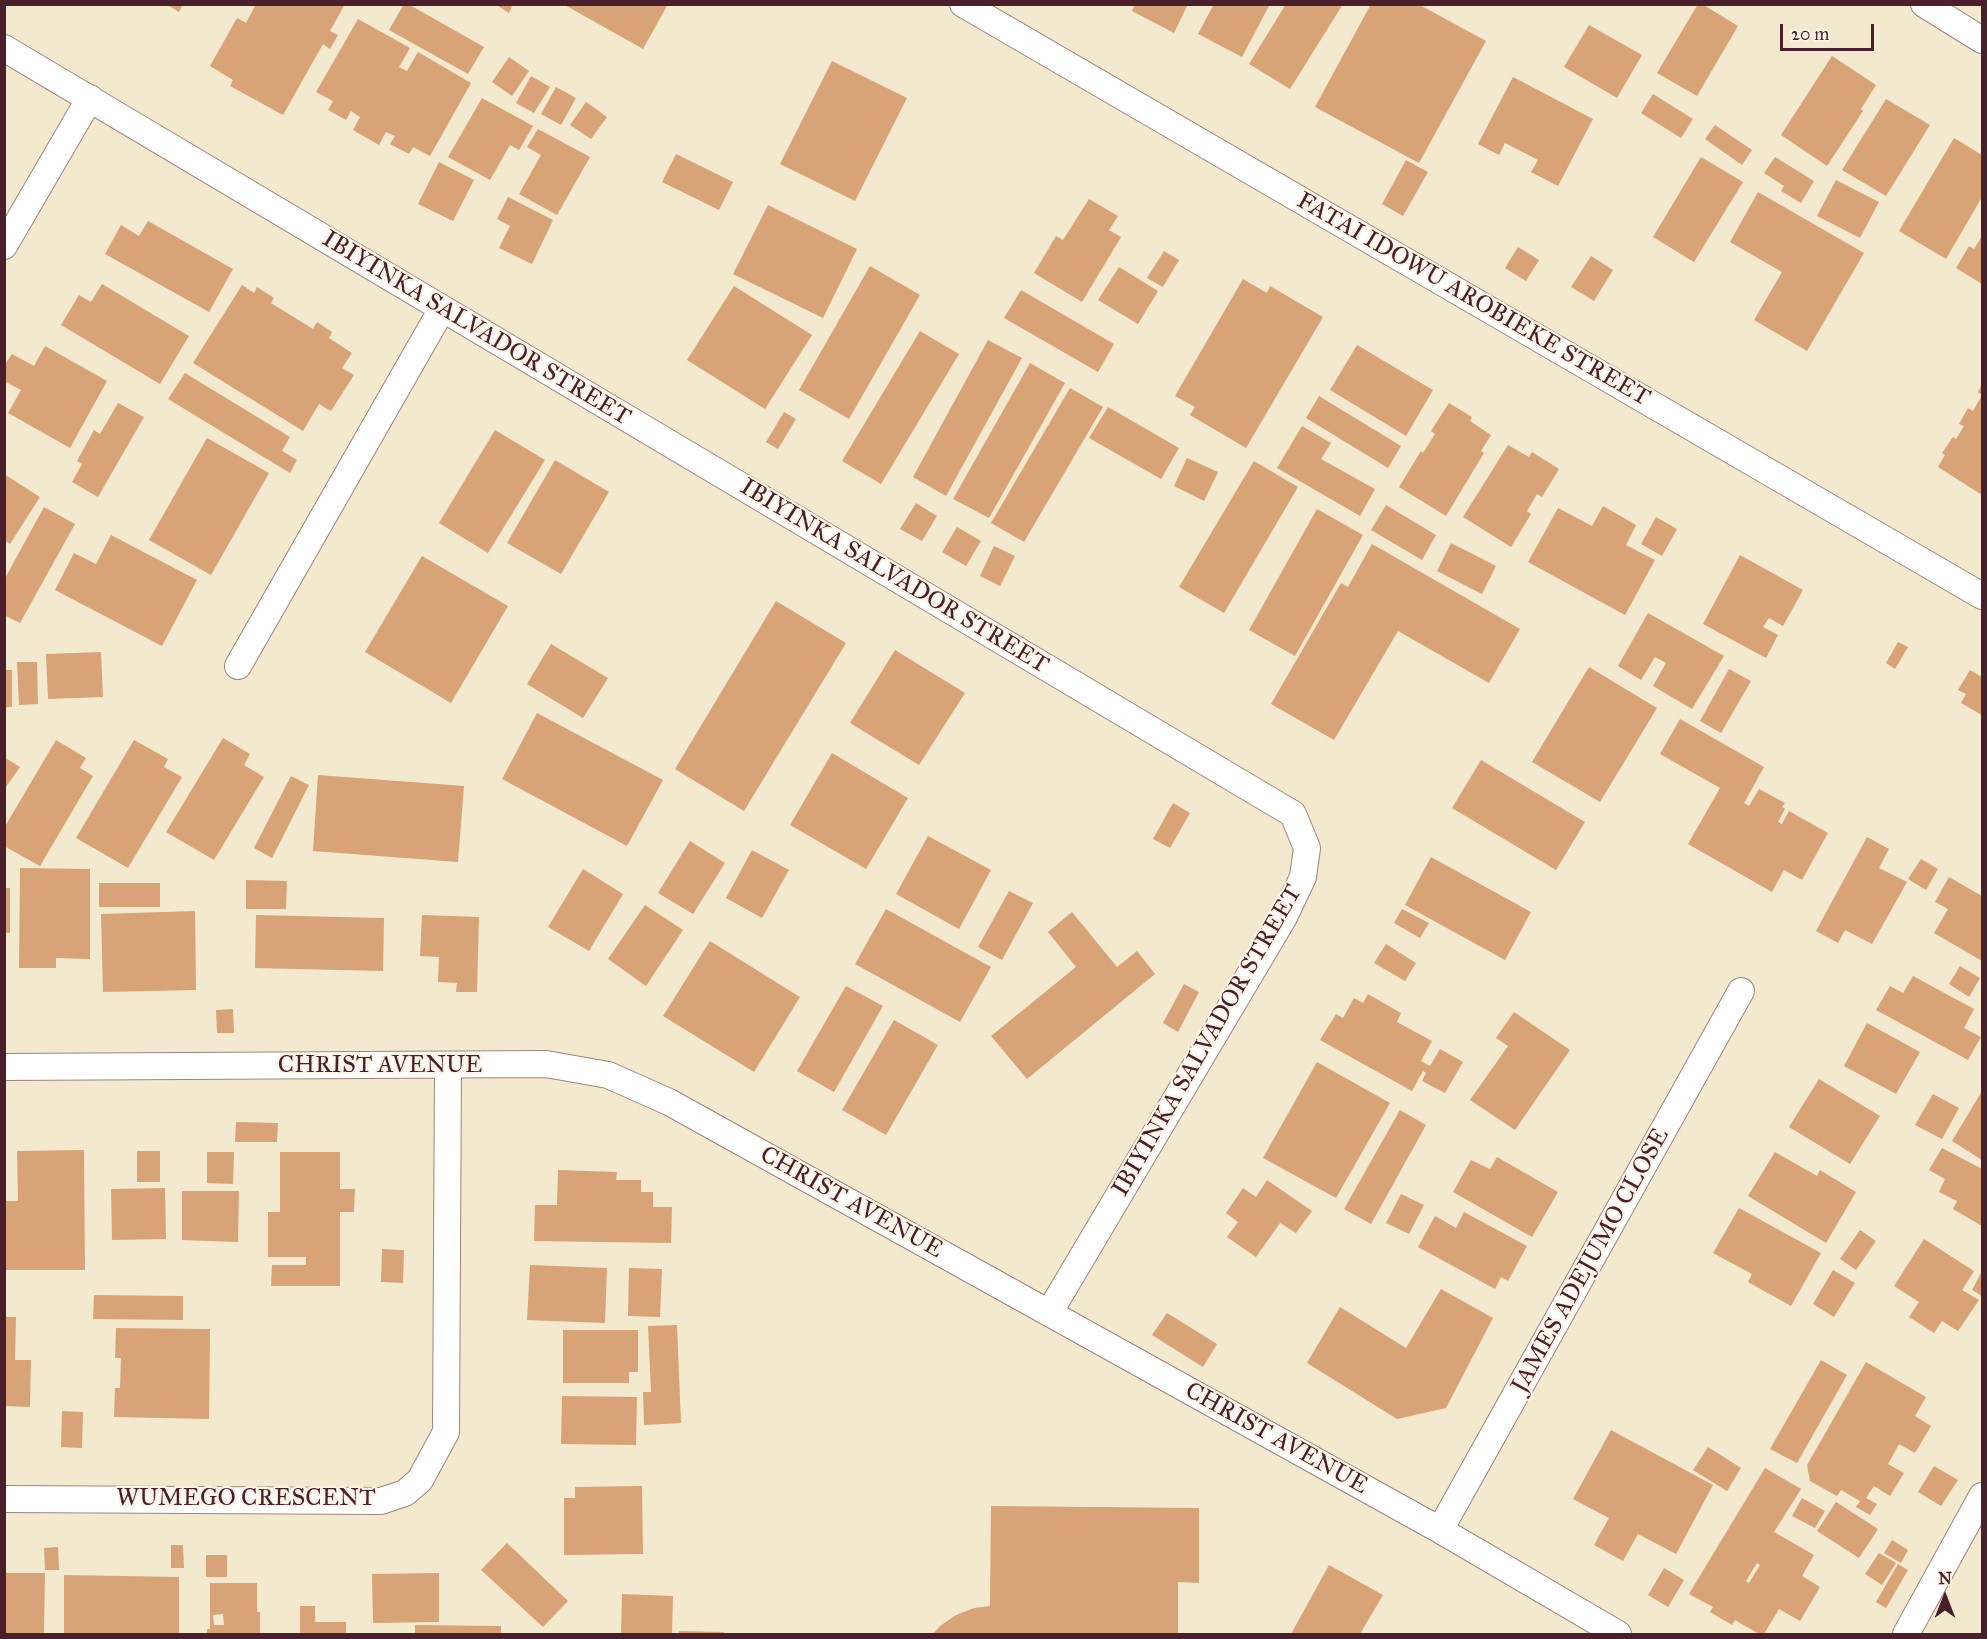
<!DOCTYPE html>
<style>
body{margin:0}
#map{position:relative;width:1987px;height:1639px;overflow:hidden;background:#f3e9ce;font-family:"IM FELL Great Primer",serif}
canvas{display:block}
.frame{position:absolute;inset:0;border:6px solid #4a1f2b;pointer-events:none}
.north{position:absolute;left:1915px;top:1567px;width:60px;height:60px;-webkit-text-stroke:4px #fcf5e5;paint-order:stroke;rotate:0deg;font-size:16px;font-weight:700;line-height:24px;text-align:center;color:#4a1f2b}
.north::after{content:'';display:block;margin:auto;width:21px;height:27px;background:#4a1f2b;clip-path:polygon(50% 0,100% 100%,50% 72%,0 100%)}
.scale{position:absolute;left:1780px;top:24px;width:94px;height:27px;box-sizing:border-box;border:3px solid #4a1f2b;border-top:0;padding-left:8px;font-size:18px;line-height:21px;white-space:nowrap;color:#4a1f2b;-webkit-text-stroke:4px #fcf5e5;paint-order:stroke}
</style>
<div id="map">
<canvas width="1987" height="1639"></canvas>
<div class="frame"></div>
<div class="north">N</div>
<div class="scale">20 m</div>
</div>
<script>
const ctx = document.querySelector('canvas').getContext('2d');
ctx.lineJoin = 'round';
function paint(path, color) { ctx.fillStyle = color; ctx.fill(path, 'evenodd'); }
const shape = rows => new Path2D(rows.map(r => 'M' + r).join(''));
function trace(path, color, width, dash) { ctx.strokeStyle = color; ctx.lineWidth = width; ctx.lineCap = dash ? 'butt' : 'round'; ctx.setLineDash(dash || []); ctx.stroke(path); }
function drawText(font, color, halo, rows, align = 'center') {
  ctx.font = font + ' "IM FELL Great Primer",serif'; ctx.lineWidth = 4.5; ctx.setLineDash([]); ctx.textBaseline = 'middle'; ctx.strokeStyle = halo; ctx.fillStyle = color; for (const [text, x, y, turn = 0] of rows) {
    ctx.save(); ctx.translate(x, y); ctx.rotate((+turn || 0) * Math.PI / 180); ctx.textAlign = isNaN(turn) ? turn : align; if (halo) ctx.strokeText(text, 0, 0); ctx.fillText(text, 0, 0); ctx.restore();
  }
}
const building = shape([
 [166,4,183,4,179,12],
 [256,4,345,4,330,31,338,35,330,49,323,44,283,115,230,86,233,80,210,66,237,18,246,23],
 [404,4,408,4,484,47,468,74,389,30],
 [495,4,513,4,509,13],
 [563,4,668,4,643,49],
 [1135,4,1188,4,1174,33,1132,11],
 [1214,4,1270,4,1242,57,1198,34],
 [1286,4,1343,4,1290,89,1249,64],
 [1371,4,1418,4,1486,41,1419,163,1315,107],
 [1698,4,1702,4,1738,26,1697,96,1657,73],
 [358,19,410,48,399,67,407,71,418,52,471,83,430,156,413,147,409,154,390,144,395,136,386,132,379,145,353,130,360,117,351,111,346,120,328,110,333,101,316,92],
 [1589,25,1642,55,1617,98,1564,67],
 [1832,56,1876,85,1861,109,1863,111,1827,166,1781,135],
 [509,57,529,71,512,96,492,82],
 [832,61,907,98,855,201,780,164],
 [531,76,550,87,534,113,516,103],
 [1513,77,1593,119,1558,186,1531,172,1538,160,1505,143,1499,155,1478,144],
 [556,87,576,98,561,125,541,114],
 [1653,94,1693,119,1681,138,1641,113],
 [482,98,533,126,519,150,510,145,490,180,448,157],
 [1886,99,1930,125,1886,196,1842,170],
 [586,102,607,117,591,139,570,125],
 [1715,125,1752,150,1742,165,1705,139],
 [538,129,590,157,557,215,519,194,541,155,527,147],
 [1954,138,1982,155,1982,197,1946,259,1899,231],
 [676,154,733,182,719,210,662,182],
 [1701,157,1743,182,1694,262,1653,237],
 [1775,157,1814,181,1801,203,1781,191,1784,186,1764,173],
 [1406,160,1428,172,1403,216,1382,204],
 [439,162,474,180,453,221,418,204],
 [1836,180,1879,202,1860,238,1817,216],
 [1758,192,1864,253,1807,351,1754,320,1782,272,1730,242],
 [508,197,553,220,532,264,499,248,510,226,497,219],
 [1089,199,1118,216,1109,230,1121,237,1082,302,1034,273,1056,236,1063,240],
 [768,205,857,249,823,318,733,274],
 [148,221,233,269,209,312,105,254,121,225,139,236],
 [1982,236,1982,284,1956,268,1969,246,1974,249],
 [1518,247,1539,260,1526,281,1505,268],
 [1164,251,1179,260,1163,287,1147,278],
 [1591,256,1613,270,1594,301,1571,287],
 [870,266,920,295,849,419,799,390],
 [1119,267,1158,291,1138,324,1098,300],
 [1243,279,1267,293,1270,286,1323,317,1246,448,1190,415,1195,407,1175,396],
 [102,284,189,336,160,384,61,325,79,295,91,302],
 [242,285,254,293,257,287,274,298,271,303,313,329,317,322,332,332,329,338,352,353,342,368,354,375,331,411,319,404,303,431,193,363],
 [734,286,812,335,765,409,687,360],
 [1021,290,1114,344,1098,372,1004,318],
 [920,331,959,354,881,484,842,461],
 [988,340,1022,358,946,496,913,477],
 [1357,345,1433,390,1406,436,1330,390],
 [45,346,107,381,70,448,8,413,21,390,4,381,4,366,12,354,34,366],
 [1030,363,1065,383,989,518,953,499],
 [185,373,290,437,282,451,297,460,290,473,168,399],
 [1982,384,1982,495,1938,467,1945,455,1942,453,1953,437,1956,439,1964,426,1959,424,1968,408,1973,411,1982,395,1978,392],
 [1070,388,1103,407,1024,542,991,523],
 [1319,396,1401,446,1388,468,1306,418],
 [118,403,144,417,98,497,72,482,82,464,77,461,94,430,100,434],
 [1449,403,1472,417,1470,421,1491,435,1481,451,1484,453,1446,516,1399,487,1421,451,1423,453,1435,434,1431,431],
 [1108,407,1179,448,1161,479,1089,438],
 [784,412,796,419,778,449,766,442],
 [1302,426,1331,443,1321,459,1375,489,1360,516,1277,468],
 [495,430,545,460,488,553,439,523],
 [207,438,269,473,211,575,149,540],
 [1508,445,1529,457,1532,452,1559,469,1542,497,1537,494,1527,511,1531,514,1511,547,1463,517],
 [1187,458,1218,472,1204,501,1174,486],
 [555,460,609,492,561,574,507,543],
 [1254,461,1298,487,1224,613,1179,587],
 [4,474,40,497,10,544,4,540],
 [916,503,937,516,922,541,900,529],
 [1386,505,1436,535,1422,560,1371,530],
 [1603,506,1636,525,1626,545,1655,560,1625,615,1528,562,1558,508,1592,526],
 [44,507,75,524,20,623,4,615,4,580],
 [1317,509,1363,535,1295,656,1249,630],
 [1656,517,1677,529,1662,556,1641,544],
 [957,527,981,541,966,566,942,552],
 [111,535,197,580,162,646,55,590,74,553,96,564],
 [1451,543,1496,566,1482,594,1437,571],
 [1372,544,1520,629,1489,683,1398,631,1334,740,1271,704,1341,583,1348,587],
 [994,546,1015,556,1000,586,980,576],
 [1740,555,1803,590,1783,626,1769,618,1763,627,1778,635,1766,658,1703,624],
 [422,556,508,606,451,703,365,652],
 [776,601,846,643,744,811,675,769],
 [1648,613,1724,656,1692,709,1653,686,1666,663,1655,657,1641,680,1618,666],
 [1898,642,1908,647,1895,669,1886,663],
 [551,644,608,678,583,718,527,684],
 [895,650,965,693,919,765,850,723],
 [101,652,103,697,48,699,46,654],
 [17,662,37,662,38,704,19,705],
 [1589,667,1657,708,1600,802,1532,762],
 [1729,669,1751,681,1721,733,1700,721],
 [4,670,12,670,12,707,4,707],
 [1970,670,1982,677,1982,715,1961,703,1966,694,1958,690],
 [537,713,663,780,627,846,502,779],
 [1680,719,1764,767,1744,803,1749,806,1759,789,1785,803,1782,807,1785,809,1778,822,1782,824,1789,811,1828,833,1802,880,1784,870,1772,892,1688,844,1720,788,1660,754],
 [223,738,250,754,244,765,264,777,214,860,166,832],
 [56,740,86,758,80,768,93,776,40,866,4,846,4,828],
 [134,740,168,759,164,767,182,777,128,868,76,838],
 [832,753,908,798,866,869,790,825],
 [4,757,20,767,4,790],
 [1481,760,1585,822,1556,870,1452,808],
 [318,775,464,786,458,862,313,851],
 [291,776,309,785,272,858,254,848],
 [1173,803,1190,813,1170,848,1153,839],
 [928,836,991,870,959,929,896,894],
 [1867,837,1889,849,1879,868,1907,882,1872,944,1845,930,1838,943,1816,931],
 [690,841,725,863,693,914,658,893],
 [752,850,789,870,762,918,726,898],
 [1431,857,1531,912,1505,960,1405,905],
 [1921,859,1938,869,1926,890,1908,879],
 [20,868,90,869,90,959,56,958,56,968,19,968],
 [583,869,623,894,589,951,548,927],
 [1949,877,1982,896,1982,961,1934,933,1948,909,1935,902],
 [246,880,287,881,286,909,246,909],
 [99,883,160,883,160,907,99,907],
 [4,888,10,888,10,933,4,933],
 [1009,891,1033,903,1002,960,978,947],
 [645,905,683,930,646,986,608,959],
 [886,909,991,967,960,1022,855,964],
 [1402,909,1429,923,1420,938,1394,923],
 [195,911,196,990,103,992,101,914],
 [1072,912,1117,967,1137,951,1155,974,1027,1079,991,1036,1076,967,1048,932],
 [256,915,384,918,383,971,255,968],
 [422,915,479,917,477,992,456,992,457,983,438,982,439,957,420,956],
 [710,941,800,997,754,1072,663,1016],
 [1386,944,1416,963,1405,981,1374,963],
 [1960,966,1980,978,1969,997,1949,984],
 [1913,976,1974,1009,1964,1028,1981,1037,1968,1060,1876,1010,1890,986,1903,993],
 [1184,984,1199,992,1178,1032,1163,1023],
 [846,986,883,1006,834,1092,797,1071],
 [1368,994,1401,1013,1397,1022,1432,1041,1421,1061,1430,1066,1440,1049,1463,1062,1445,1093,1422,1081,1426,1073,1423,1071,1412,1091,1320,1040,1336,1014,1343,1018,1354,998,1363,1003],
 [233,1009,234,1033,217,1033,216,1010],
 [1514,1012,1570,1050,1515,1130,1470,1100,1508,1046,1496,1038],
 [894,1020,938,1045,886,1135,842,1110],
 [1867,1023,1920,1052,1896,1094,1844,1066],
 [1317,1062,1390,1103,1336,1198,1263,1158],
 [1819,1079,1880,1116,1850,1164,1789,1127],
 [1982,1091,1982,1160,1952,1141],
 [1933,1094,1959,1108,1942,1139,1915,1125],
 [1400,1110,1426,1125,1371,1224,1344,1209],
 [236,1122,278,1123,277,1142,235,1142],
 [1942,1148,1982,1169,1982,1226,1953,1209,1957,1201,1939,1192,1945,1179,1929,1170],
 [84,1150,85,1270,4,1270,4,1201,18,1201,17,1151],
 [137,1151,160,1151,160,1182,137,1182],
 [207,1152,234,1152,233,1184,207,1183],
 [280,1152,340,1152,340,1189,355,1189,354,1212,340,1212,340,1286,271,1286,272,1265,306,1265,306,1257,268,1257,268,1212,280,1212],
 [1775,1152,1817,1176,1820,1170,1856,1192,1826,1243,1748,1196],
 [1497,1157,1558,1192,1532,1237,1453,1192,1471,1160,1490,1169],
 [558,1170,617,1172,616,1180,641,1180,641,1192,653,1192,653,1207,672,1207,671,1243,534,1241,535,1205,557,1205],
 [1267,1180,1312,1211,1296,1233,1280,1223,1256,1257,1227,1237,1238,1222,1226,1213,1243,1188,1256,1197],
 [165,1188,166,1239,112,1240,111,1189],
 [182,1191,239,1191,238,1242,182,1240],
 [1401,1194,1424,1205,1409,1234,1386,1223],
 [1739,1208,1821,1253,1791,1306,1748,1282,1752,1274,1713,1253],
 [1464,1212,1527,1246,1508,1281,1501,1277,1495,1289,1418,1247,1435,1216,1456,1228],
 [1860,1230,1876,1241,1856,1270,1840,1259],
 [1924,1239,1974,1271,1962,1290,1979,1300,1958,1331,1942,1321,1934,1333,1909,1317,1919,1302,1894,1286],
 [382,1249,404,1250,403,1283,381,1282],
 [530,1265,607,1268,605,1323,527,1320],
 [629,1268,662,1269,660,1317,628,1316],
 [1833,1270,1855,1283,1834,1317,1813,1304],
 [1982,1271,1982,1296,1972,1290],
 [1441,1289,1493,1318,1446,1408,1397,1419,1307,1363,1340,1307,1406,1348],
 [94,1295,183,1296,183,1320,93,1319],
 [1167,1313,1217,1344,1203,1367,1152,1335],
 [4,1317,16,1317,15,1360,31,1360,30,1407,4,1406],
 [677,1325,681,1423,644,1425,643,1392,651,1392,648,1326],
 [116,1328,210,1329,209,1419,114,1417,115,1388,120,1388,121,1358,115,1358],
 [563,1330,638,1330,638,1372,629,1372,629,1383,563,1383],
 [1821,1360,1847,1375,1797,1463,1770,1449],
 [1866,1362,1926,1397,1915,1416,1931,1426,1915,1453,1899,1444,1888,1464,1904,1473,1890,1496,1874,1486,1866,1498,1877,1504,1870,1515,1856,1507,1860,1501,1841,1490,1837,1496,1810,1481,1807,1465],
 [562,1396,637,1397,636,1445,561,1444],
 [62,1411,83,1412,82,1448,61,1447],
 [1611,1430,1713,1485,1676,1554,1638,1534,1623,1561,1594,1545,1609,1518,1573,1499],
 [1708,1447,1741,1468,1727,1491,1693,1470],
 [1934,1466,1958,1480,1941,1506,1918,1492],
 [1765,1468,1801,1489,1774,1532,1814,1555,1802,1576,1820,1587,1800,1621,1779,1609,1764,1634,1759,1634,1735,1620,1732,1625,1710,1612,1713,1607,1689,1594],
 [1757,1563,1760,1565,1749,1583,1746,1581],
 [642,1486,643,1554,564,1555,564,1498,575,1498,575,1487],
 [1802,1498,1825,1511,1815,1528,1792,1516],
 [1836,1502,1878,1529,1859,1558,1817,1531],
 [991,1506,1199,1508,1199,1583,1178,1582,1178,1634,933,1634,940,1626,956,1615,974,1608,990,1606],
 [1892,1540,1908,1550,1901,1563,1884,1553],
 [507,1543,568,1601,543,1627,481,1570],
 [171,1545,183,1545,184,1568,171,1568],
 [58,1547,59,1570,45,1570,44,1548],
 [1879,1553,1896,1563,1882,1585,1865,1574],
 [206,1555,227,1555,227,1577,206,1577],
 [1898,1564,1908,1570,1886,1608,1876,1602],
 [1329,1565,1383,1595,1360,1634,1291,1634],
 [1664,1568,1684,1580,1668,1607,1648,1595],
 [4,1573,45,1573,44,1634,4,1634],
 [439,1573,439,1622,373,1623,372,1574],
 [64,1575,179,1577,179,1634,64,1634],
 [210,1583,257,1583,257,1612,260,1612,260,1634,207,1634,207,1629,210,1629],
 [223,1614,224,1625,214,1625,213,1615],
 [622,1594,673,1596,672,1634,621,1634],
 [300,1606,315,1606,315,1622,346,1622,346,1634,300,1634],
 [415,1625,501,1626,501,1634,415,1634],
 [679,1631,724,1632,724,1634,679,1634]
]);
const street = shape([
 [963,4,1982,596],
 [1924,4,1982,40],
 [4,48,1293,814,1307,848,1303,877,1284,917,1049,1313],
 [4,246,90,98],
 [238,666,442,309],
 [4,1067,546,1064,608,1075,669,1102,1440,1530,1618,1634],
 [4,1499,381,1501,405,1493,420,1480,446,1432,448,1066],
 [1440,1530,1741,991],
 [1906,1634,1982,1496]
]);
const streetNames = [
 ["FATAI IDOWU AROBIEKE STREET",1473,300,30],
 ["IBIYINKA SALVADOR STREET",476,329,31],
 ["IBIYINKA SALVADOR STREET",894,577,31],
 ["IBIYINKA SALVADOR STREET",1208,1041,-60],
 ["CHRIST AVENUE",380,1066],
 ["CHRIST AVENUE",851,1203,29],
 ["JAMES ADEJUMO CLOSE",1591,1261,-61],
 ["CHRIST AVENUE",1276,1439,29],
 ["WUMEGO CRESCENT",246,1499]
];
paint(building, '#d8a377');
trace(street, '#9e847c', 28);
trace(street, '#fff', 26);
drawText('24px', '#4a1f2b', '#fcf5e5', streetNames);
</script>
